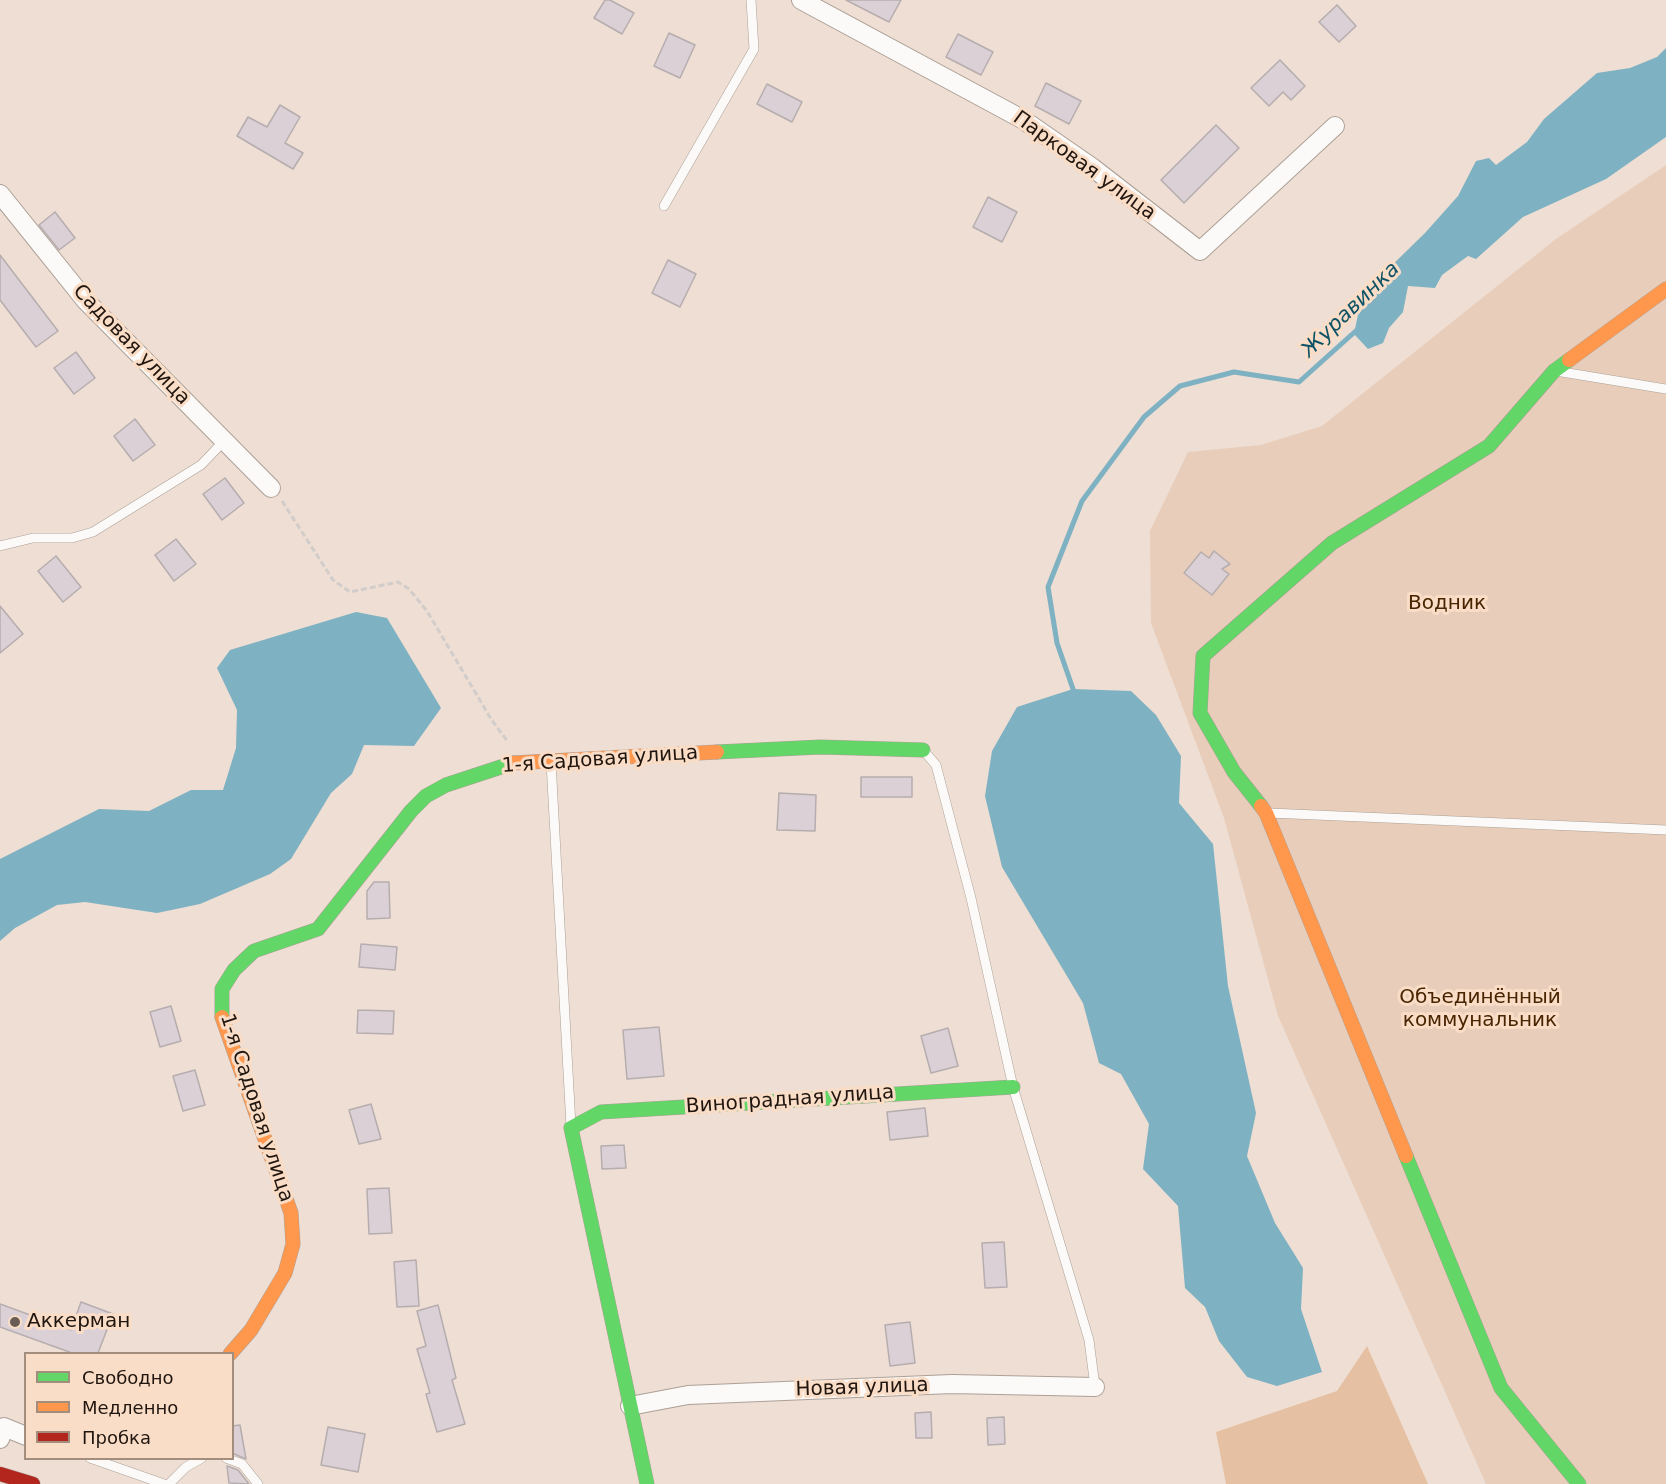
<!DOCTYPE html>
<meta charset="utf-8">
<style>
body{margin:0}
#map{position:relative;width:1666px;height:1484px;overflow:hidden;background:#eeded3;font-family:"DejaVu Sans",sans-serif}
canvas{display:block}
.legend{position:absolute;left:24px;top:1352px;width:210px;height:108px;box-sizing:border-box;background:#faddc7;border:2px solid #a38d7d;margin:0;padding:8px 10px;list-style:none;font-size:18px;color:#20160f}
.legend li{display:flex;align-items:center;gap:12px;height:30px}
.legend b{width:30px;border:2px solid #a38d7d}
</style>
<div id="map">
<canvas width="1666" height="1484"></canvas>
<ul class="legend">
<li><b style="height:8px;background:#63d668"></b>Свободно</li>
<li><b style="height:8px;background:#ff974d"></b>Медленно</li>
<li><b style="height:8px;background:#b3261e"></b>Пробка</li>
</ul>
</div>
<script>
const ctx = document.querySelector('canvas').getContext('2d');
ctx.lineJoin = 'round';
function paint(path, color) { ctx.fillStyle = color; ctx.fill(path, 'evenodd'); }
const shape = rows => new Path2D(rows.map(r => 'M' + r).join(''));
function trace(path, color, width, dash) { ctx.strokeStyle = color; ctx.lineWidth = width; ctx.lineCap = dash ? 'butt' : 'round'; ctx.setLineDash(dash || []); ctx.stroke(path); }
function drawText(font, color, halo, rows, align = 'center') {
  ctx.font = font + ' "DejaVu Sans",sans-serif'; ctx.lineWidth = 6; ctx.setLineDash([]); ctx.textBaseline = 'middle'; ctx.strokeStyle = halo; ctx.fillStyle = color; for (const [text, x, y, turn = 0] of rows) {
    ctx.save(); ctx.translate(x, y); ctx.rotate((+turn || 0) * Math.PI / 180); ctx.textAlign = isNaN(turn) ? turn : align; if (halo) ctx.strokeText(text, 0, 0); ctx.fillText(text, 0, 0); ctx.restore();
  }
}
const green = shape([
 [1666,165,1666,1484,1486,1484,1278,1016,1224,818,1151,623,1150,531,1188,452,1261,445,1322,426,1556,239]
]);
const forest = shape([
 [1367,1346,1428,1484,1226,1484,1216,1432,1337,1391]
]);
const water = shape([
 [1666,48,1666,137,1606,179,1523,217,1476,259,1468,256,1442,275,1435,288,1408,286,1403,312,1389,328,1383,343,1368,349,1354,334,1361,300,1384,273,1425,233,1458,196,1476,161,1489,158,1496,165,1527,142,1544,119,1597,73,1630,68,1657,57],
 [356,612,387,618,441,708,414,746,364,745,352,774,331,793,291,859,270,874,200,904,157,913,85,902,57,905,15,928,0,941,0,859,99,809,149,811,191,790,223,790,236,748,237,710,217,668,230,650],
 [1073,689,1131,691,1156,715,1181,756,1179,803,1213,844,1228,986,1256,1113,1247,1156,1275,1223,1303,1268,1301,1309,1322,1372,1277,1386,1247,1377,1219,1341,1205,1307,1185,1288,1178,1206,1143,1169,1149,1124,1121,1074,1099,1063,1083,1003,1002,867,985,796,992,751,1017,707]
]);
const stream = shape([
 [1073,689,1057,643,1048,587,1082,501,1144,417,1180,386,1234,372,1299,382,1358,329]
]);
const building = shape([
 [605,0,610,0,634,13,622,34,594,18,605,0],
 [846,0,901,0,889,22,846,0],
 [1337,5,1356,26,1339,42,1319,22,1337,5],
 [669,33,695,45,680,78,654,66,669,33],
 [958,34,993,52,981,75,946,57,958,34],
 [1280,60,1305,86,1291,100,1283,92,1269,106,1251,88,1280,60],
 [1046,83,1081,101,1069,124,1035,106,1046,83],
 [767,84,802,102,792,122,757,104,767,84],
 [280,105,300,117,285,143,303,153,293,169,237,136,248,117,267,127,280,105],
 [1216,125,1239,148,1184,203,1161,180,1216,125],
 [988,197,1017,212,1002,242,973,227,988,197],
 [55,212,75,238,59,250,39,225,55,212],
 [0,255,58,331,36,347,0,300,0,255],
 [668,260,696,274,680,307,652,293,668,260],
 [76,352,95,378,74,394,54,368,76,352],
 [135,419,155,445,133,461,114,436,135,419],
 [225,478,244,503,222,520,203,494,225,478],
 [176,539,196,564,174,581,155,555,176,539],
 [1214,551,1230,564,1222,569,1229,574,1212,595,1184,573,1201,552,1209,558,1214,551],
 [56,556,81,587,63,602,38,571,56,556],
 [0,606,23,634,0,653,0,606],
 [861,777,912,777,912,797,861,797,861,777],
 [779,793,816,795,815,831,777,830,779,793],
 [374,882,389,882,390,918,367,919,367,891,374,882],
 [361,944,397,947,395,970,359,967,361,944],
 [171,1006,181,1041,160,1047,150,1012,171,1006],
 [358,1010,394,1011,393,1034,357,1033,358,1010],
 [659,1027,664,1076,627,1079,623,1030,659,1027],
 [948,1028,958,1066,931,1073,921,1036,948,1028],
 [195,1070,205,1105,183,1111,173,1076,195,1070],
 [371,1104,381,1139,359,1144,349,1110,371,1104],
 [925,1108,928,1136,890,1140,887,1112,925,1108],
 [624,1145,626,1168,602,1169,601,1146,624,1145],
 [389,1188,392,1233,369,1234,367,1189,389,1188],
 [1004,1242,1007,1287,985,1288,982,1243,1004,1242],
 [416,1260,419,1306,397,1307,394,1262,416,1260],
 [81,1302,113,1314,98,1353,72,1353,0,1327,0,1304,71,1330,81,1302],
 [438,1305,456,1378,452,1380,465,1424,437,1432,426,1394,430,1393,417,1349,426,1346,417,1311,438,1305],
 [910,1322,915,1363,890,1366,885,1325,910,1322],
 [931,1412,932,1438,916,1438,915,1413,931,1412],
 [1004,1417,1005,1444,988,1445,987,1418,1004,1417],
 [240,1425,246,1459,232,1453,232,1426,240,1425],
 [328,1427,365,1434,358,1472,321,1465,328,1427],
 [227,1466,238,1470,249,1484,229,1483,227,1466]
]);
const path = shape([
 [282,501,333,580,350,592,398,582,409,589,427,611,491,719,508,742]
]);
const lane = shape([
 [664,206,754,49,751,0],
 [1562,372,1666,389],
 [0,546,33,538,72,538,93,532,201,465,224,441],
 [924,751,936,765,971,898,1013,1087,1089,1340,1095,1387],
 [551,762,571,1126],
 [1269,813,1666,830],
 [90,1458,164,1484],
 [226,1458,242,1464,258,1484],
 [169,1484,186,1467,202,1458]
]);
const street = shape([
 [801,0,1022,119,1093,168,1200,251,1335,126],
 [0,194,86,301,271,488],
 [630,1406,688,1395,952,1384,1095,1387],
 [0,1439,4,1427,26,1436]
]);
const fast = shape([
 [717,752,820,747,923,750],
 [1261,806,1234,772,1200,713,1203,656,1332,543,1489,446,1554,371,1569,360],
 [222,1017,222,989,234,970,254,951,318,929,411,811,426,796,446,785,513,763],
 [1406,1156,1501,1388,1579,1484],
 [647,1484,571,1128,601,1112,1013,1087]
]);
const slow = shape([
 [1569,360,1666,289],
 [513,763,717,752],
 [1261,806,1266,813,1406,1156],
 [222,1017,291,1213,293,1244,285,1273,251,1330,230,1354]
]);
const jam = shape([
 [0,1474,33,1484]
]);
const markers = [
 [15,1322,6,"#685c54"]
];
const streetNames = [
 ["Парковая улица",1084,166,36],
 ["Садовая улица",131,345,46],
 ["1-я Садовая улица",600,760,-4],
 ["Виноградная улица",790,1100,-4],
 ["1-я Садовая улица",256,1108,72],
 ["Новая улица",862,1388,-2]
];
const parkNames = [
 ["Водник",1447,604],
 ["Объединённый",1480,998],
 ["коммунальник",1480,1021]
];
const poiNames = [
 ["Аккерман",27,1322]
];
const waterNames = [
 ["Журавинка",1351,310,-44]
];
paint(green, '#e8ceba');
paint(forest, '#e6c0a2');
paint(water, '#7eb1c2');
trace(stream, '#7eb1c2', 5);
paint(building, '#dcd0d7');
trace(building, '#b6adae', 1.5);
trace(lane, '#aca097', 10);
trace(street, '#aca097', 20);
trace(fast, '#aca097', 15);
trace(slow, '#aca097', 15);
trace(jam, '#aca097', 15);
trace(path, '#d2cdca', 3, [6, 3]);
trace(lane, '#fcfaf8', 9);
trace(street, '#fcfaf8', 18);
trace(fast, '#63d668', 14);
trace(slow, '#ff974d', 14);
trace(jam, '#b3261e', 14);
for (const [x, y, r, color] of markers) { const dot = new Path2D(); dot.arc(x, y, r, 0, 2 * Math.PI); ctx.fillStyle = color; ctx.fill(dot); trace(dot, '#faddc7', 2); }
drawText('20px', '#20160f', '#faddc7', streetNames);
drawText('20px', '#482400', '#faddc7', parkNames);
drawText('20px', '#20160f', '#faddc7', poiNames, 'left');
drawText('italic 21px', '#0e5266', '#faddc7', waterNames);
</script>
